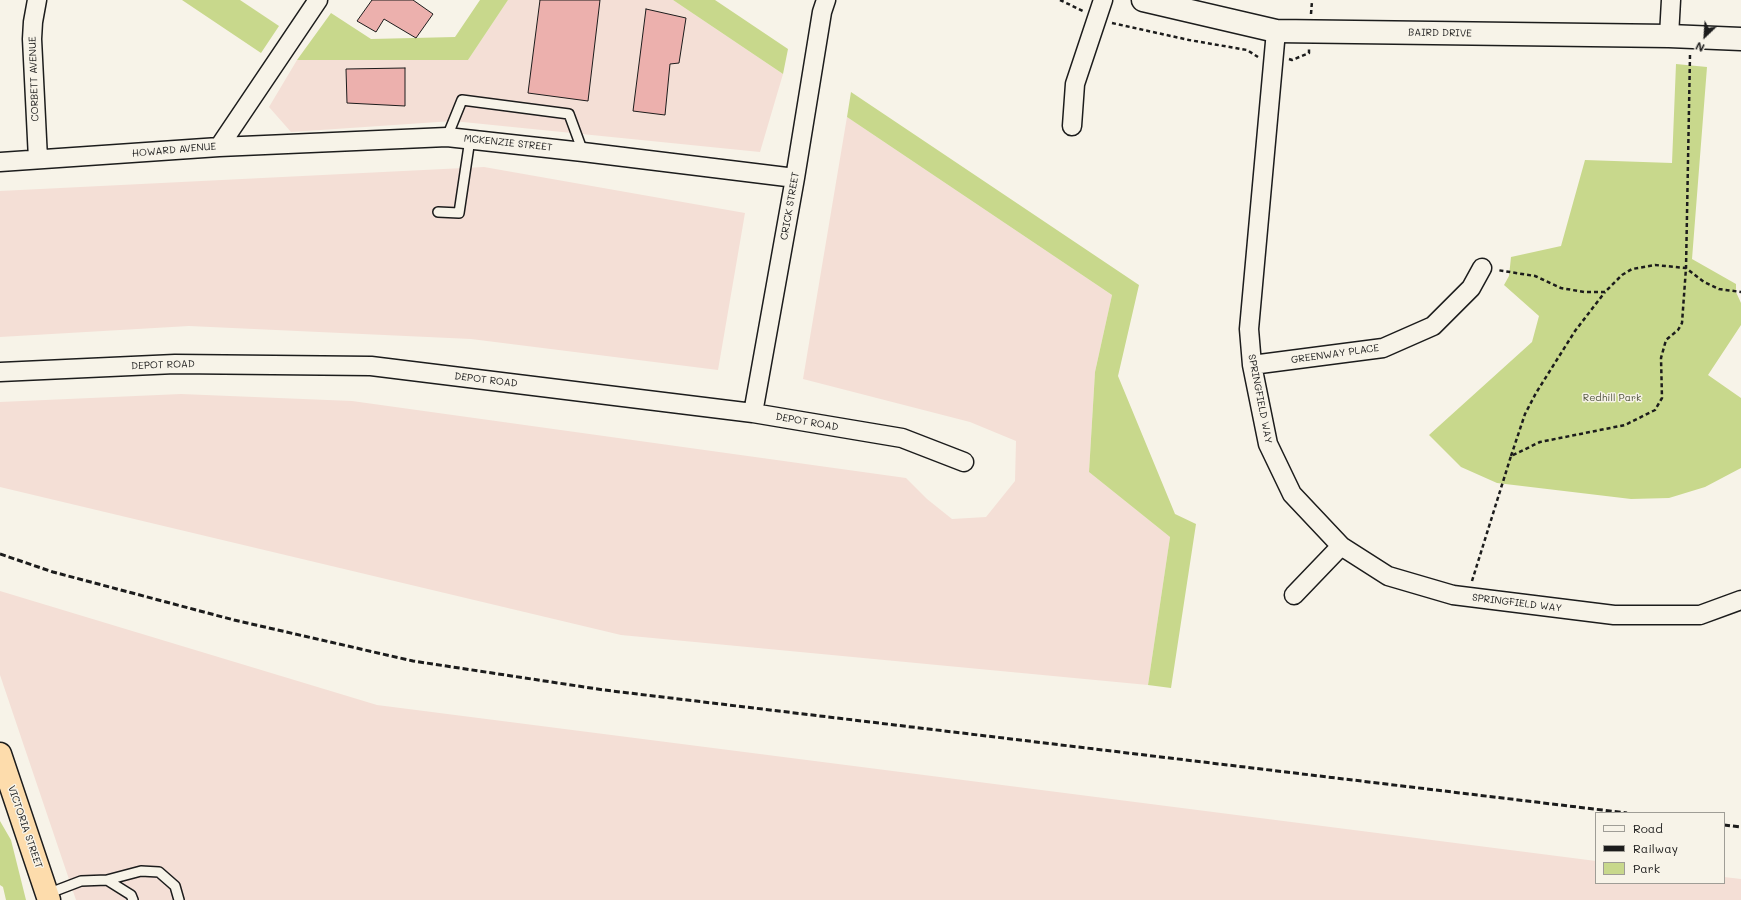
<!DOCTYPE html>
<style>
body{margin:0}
#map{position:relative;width:1741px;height:900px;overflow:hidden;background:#f7f3e8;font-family:Mali,sans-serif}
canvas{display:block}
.legend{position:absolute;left:1595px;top:812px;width:130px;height:72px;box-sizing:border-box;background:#f7f3e8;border:1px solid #9f9d96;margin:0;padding:5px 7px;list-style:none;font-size:12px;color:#1c1c1c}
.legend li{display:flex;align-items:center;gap:8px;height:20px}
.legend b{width:20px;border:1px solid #9f9d96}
.north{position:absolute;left:1685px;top:16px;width:40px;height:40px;-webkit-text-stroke:3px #f7f3e8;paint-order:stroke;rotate:205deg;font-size:11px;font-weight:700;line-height:16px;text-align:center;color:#1c1c1c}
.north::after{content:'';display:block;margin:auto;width:14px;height:18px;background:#1c1c1c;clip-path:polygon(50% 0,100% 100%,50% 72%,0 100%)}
</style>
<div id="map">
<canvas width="1741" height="900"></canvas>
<ul class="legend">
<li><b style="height:5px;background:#f7f3e8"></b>Road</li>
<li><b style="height:5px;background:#1c1c1c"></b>Railway</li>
<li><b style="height:11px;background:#c8d88c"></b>Park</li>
</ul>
<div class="north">N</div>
</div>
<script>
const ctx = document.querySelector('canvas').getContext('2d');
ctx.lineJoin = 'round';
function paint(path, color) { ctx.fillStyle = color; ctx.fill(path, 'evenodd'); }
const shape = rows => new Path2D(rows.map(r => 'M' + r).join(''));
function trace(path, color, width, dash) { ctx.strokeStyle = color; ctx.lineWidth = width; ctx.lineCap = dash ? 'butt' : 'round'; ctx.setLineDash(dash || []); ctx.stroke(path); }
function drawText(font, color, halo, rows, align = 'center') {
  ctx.font = font + ' Mali,sans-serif'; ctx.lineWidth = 3; ctx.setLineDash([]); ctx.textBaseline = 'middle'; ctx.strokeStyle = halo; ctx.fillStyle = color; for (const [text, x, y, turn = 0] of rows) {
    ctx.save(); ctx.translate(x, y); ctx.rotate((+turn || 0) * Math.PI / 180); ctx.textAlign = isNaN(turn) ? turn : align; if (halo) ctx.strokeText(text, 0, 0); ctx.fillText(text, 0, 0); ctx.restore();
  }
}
const built = shape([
 [508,0,673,0,783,74,760,152,453,121,291,132,269,107,297,60,468,60],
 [847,117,1112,295,1095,372,1089,472,1170,537,1148,685,621,635,0,487,0,402,181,394,352,401,906,478,927,499,952,519,986,517,1015,481,1016,441,970,422,803,379],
 [484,167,745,213,718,370,471,339,189,326,0,337,0,191],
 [0,591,377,705,1596,861,1596,883,1724,883,1724,877,1741,879,1741,900,76,900,0,675]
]);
const green = shape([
 [182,0,240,0,279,26,261,53],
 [480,0,508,0,468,60,297,60,331,13,371,39,455,37],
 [673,0,715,0,788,49,783,74],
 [1676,64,1707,67,1692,259,1736,284,1736,292,1741,303,1741,325,1708,375,1741,398,1741,468,1705,487,1669,498,1631,499,1497,483,1461,467,1429,435,1532,342,1539,316,1504,285,1509,276,1511,257,1561,246,1585,160,1672,163],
 [851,92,1139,285,1118,376,1175,514,1196,524,1171,688,1148,685,1170,537,1089,472,1095,372,1112,295,847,117],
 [0,821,11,840,26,900,6,900,3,887,0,885]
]);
const building = shape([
 [372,0,413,0,433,14,416,38,384,19,376,32,357,21,372,0],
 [540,0,600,0,588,101,528,93,540,0],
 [646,9,686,18,679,63,670,64,665,115,633,111,646,9],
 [405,68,405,106,347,103,346,69,405,68]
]);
const path = shape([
 [1060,0,1083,11],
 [1311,14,1312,1],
 [1112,23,1189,40,1247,50,1258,57],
 [1690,55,1686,268,1704,282,1719,289,1741,292],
 [1289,59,1292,60,1309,53,1309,49],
 [1511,456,1525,414,1536,393,1575,331,1605,292],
 [1472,581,1511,456,1540,442,1625,425,1655,410,1662,398,1661,358,1666,340,1678,330,1682,323,1686,268,1655,265,1632,269,1622,275,1605,292,1584,292,1561,288,1535,276,1497,270]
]);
const service = shape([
 [447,137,462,100,569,114,583,152],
 [438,212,459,213,470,139],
 [107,880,141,871,159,872,175,886,179,900],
 [47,894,81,881,107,880,131,895,133,900]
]);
const minor = shape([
 [37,0,33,22,32,39,38,159],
 [1276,31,1249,329,1252,365,1268,444,1292,494,1341,546,1388,576,1453,595,1614,615,1700,615,1741,600],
 [1669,36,1671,0],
 [1072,126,1075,84,1103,0],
 [219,147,447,137,583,152,795,178],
 [0,162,219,147,318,0],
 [1252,365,1383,348,1433,326,1471,288,1482,268],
 [0,372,175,364,371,366,753,413,902,438,964,462],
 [753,413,795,178,822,12,826,0],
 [1294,595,1341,546]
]);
const tertiary = shape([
 [1143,0,1276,31,1669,36,1741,39]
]);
const trunk = shape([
 [0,754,49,900]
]);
const rail = shape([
 [0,554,53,572,234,620,413,661,604,690,1627,813],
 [1724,825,1741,827]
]);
const streetNames = [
 ["BAIRD DRIVE",1440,33,1],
 ["CORBETT AVENUE",34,79,-92],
 ["MCKENZIE STREET",508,143,6],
 ["HOWARD AVENUE",174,150,-5],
 ["CRICK STREET",790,206,-80],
 ["GREENWAY PLACE",1335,354,-8],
 ["DEPOT ROAD",163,365,-2],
 ["DEPOT ROAD",486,380,7],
 ["SPRINGFIELD WAY",1260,399,79],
 ["DEPOT ROAD",807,422,10],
 ["SPRINGFIELD WAY",1517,603,7],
 ["VICTORIA STREET",25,827,71]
];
const parkNames = [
 ["Redhill Park",1612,398]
];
paint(built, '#f4dfd6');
paint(green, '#c8d88c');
paint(building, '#ecb0ad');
trace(building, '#1c1c1c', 1);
trace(service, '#1c1c1c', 12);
trace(minor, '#1c1c1c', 21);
trace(tertiary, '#1c1c1c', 25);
trace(trunk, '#1c1c1c', 25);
trace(path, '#1c1c1c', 2.5, [4, 3]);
trace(service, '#f7f3e8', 9);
trace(minor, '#f7f3e8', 18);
trace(tertiary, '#f7f3e8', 22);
trace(trunk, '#fddcac', 22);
trace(rail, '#1c1c1c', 3, [6, 3]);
drawText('10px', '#1c1c1c', '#f7f3e8', streetNames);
drawText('10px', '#50543e', '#f7f3e8', parkNames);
</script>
